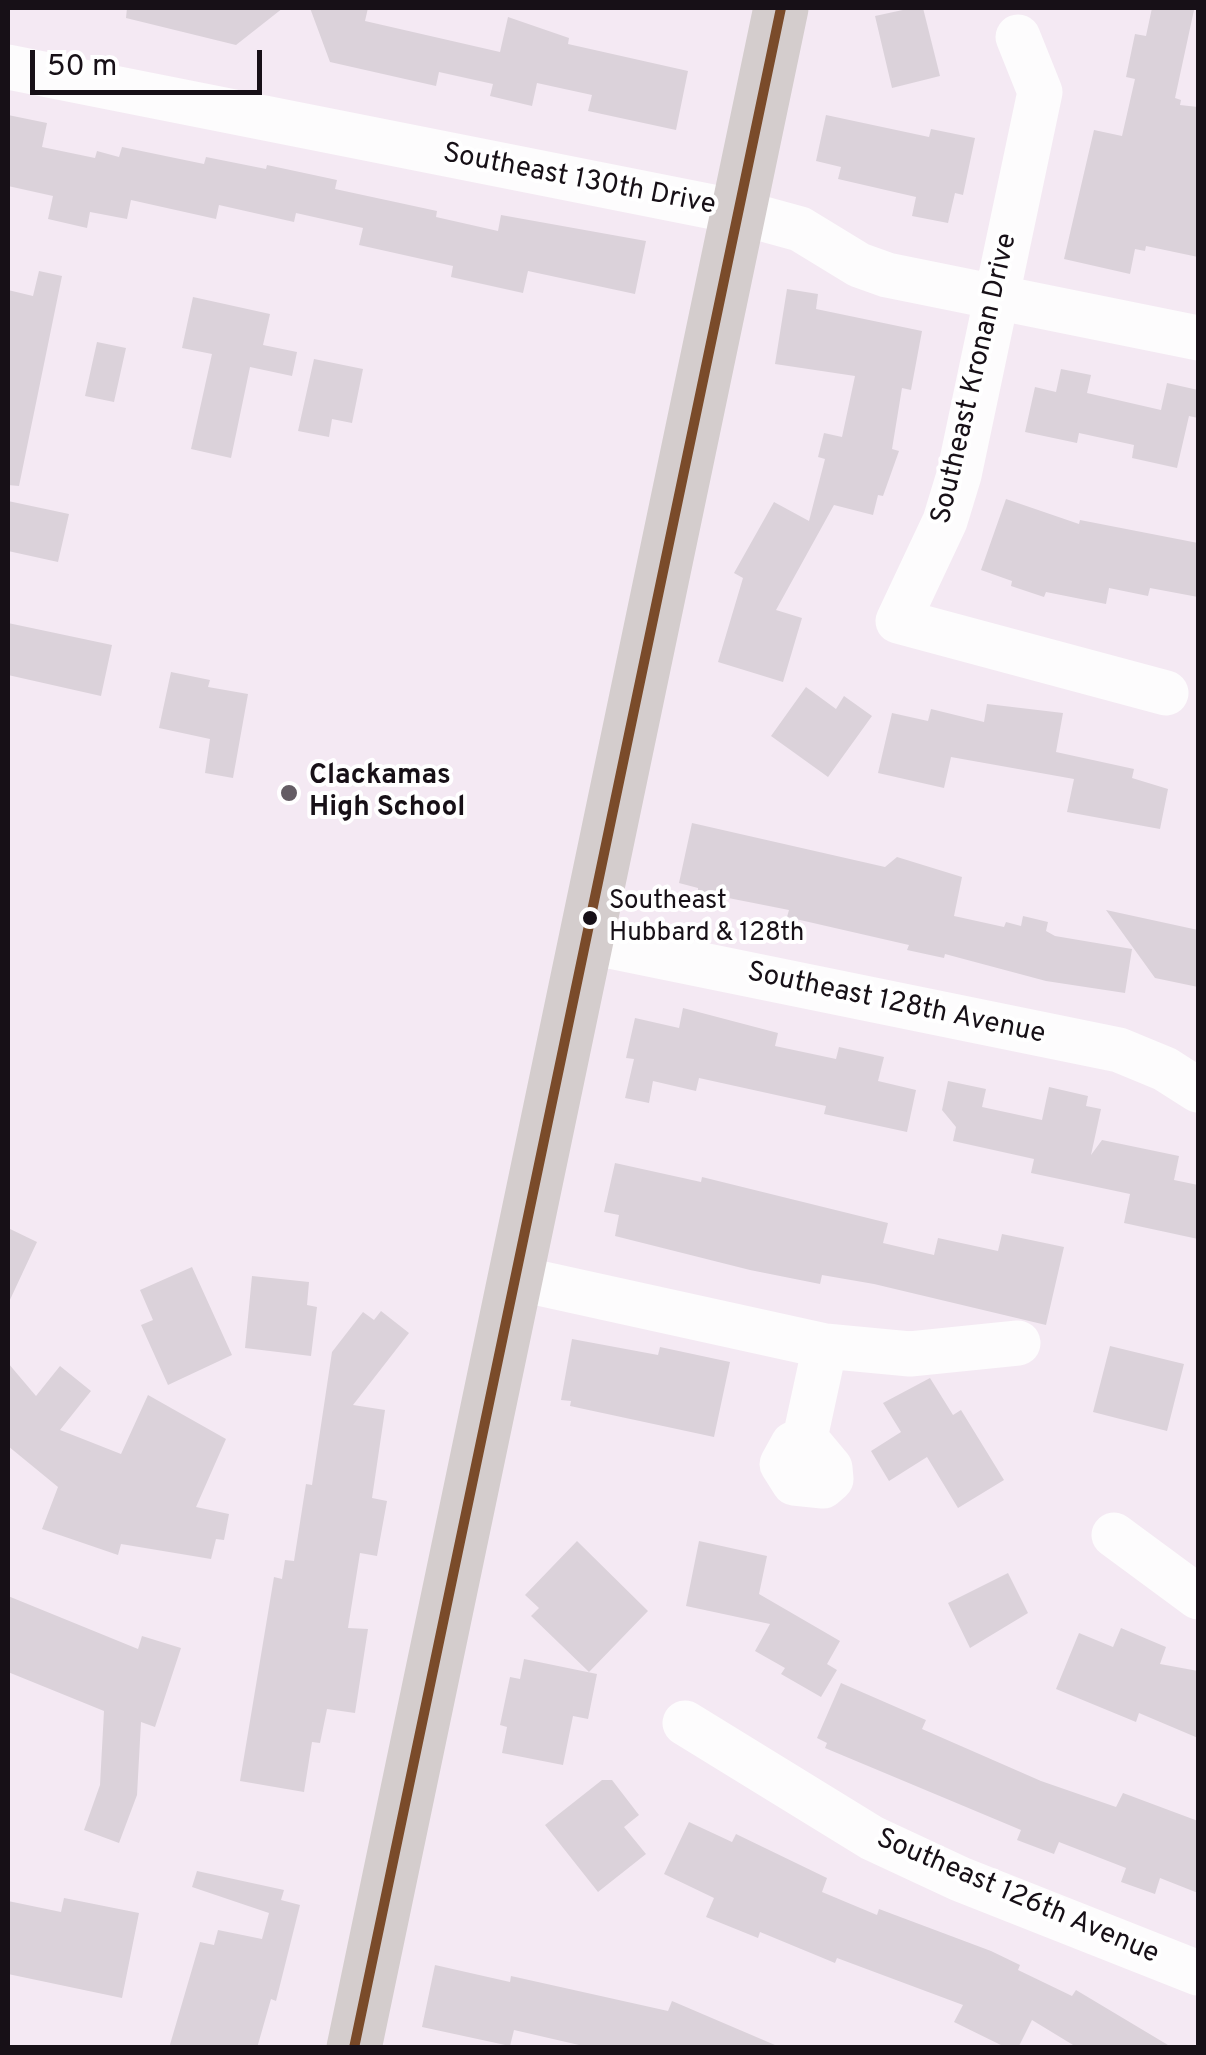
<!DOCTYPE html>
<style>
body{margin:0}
#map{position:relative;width:1206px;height:2055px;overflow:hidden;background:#f4e9f3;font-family:Overpass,sans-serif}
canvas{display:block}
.frame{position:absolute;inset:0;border:10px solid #171017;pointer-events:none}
.scale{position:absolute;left:30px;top:50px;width:232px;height:45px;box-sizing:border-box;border:5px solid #171017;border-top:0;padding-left:12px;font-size:30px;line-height:35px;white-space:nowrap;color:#171017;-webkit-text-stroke:8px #fff;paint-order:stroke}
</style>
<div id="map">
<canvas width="1206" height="2055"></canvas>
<div class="frame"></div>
<div class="scale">50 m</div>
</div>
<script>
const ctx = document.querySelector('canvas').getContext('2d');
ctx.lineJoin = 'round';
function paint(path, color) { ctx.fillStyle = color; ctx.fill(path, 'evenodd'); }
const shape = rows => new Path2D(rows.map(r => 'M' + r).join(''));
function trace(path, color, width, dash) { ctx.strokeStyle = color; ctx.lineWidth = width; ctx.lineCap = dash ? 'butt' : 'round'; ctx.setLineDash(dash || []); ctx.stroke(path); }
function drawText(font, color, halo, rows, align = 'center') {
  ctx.font = font + ' Overpass,sans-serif'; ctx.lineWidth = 8; ctx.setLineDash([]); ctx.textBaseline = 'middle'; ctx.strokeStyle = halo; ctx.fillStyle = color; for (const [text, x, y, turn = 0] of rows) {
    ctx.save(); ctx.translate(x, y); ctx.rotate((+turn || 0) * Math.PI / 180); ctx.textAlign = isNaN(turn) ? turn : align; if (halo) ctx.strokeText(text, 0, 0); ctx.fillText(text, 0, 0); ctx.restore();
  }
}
const building = shape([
 [127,8,283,8,236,45,126,18],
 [310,8,368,8,365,21,500,52,508,17,569,38,568,44,688,71,676,130,588,111,592,95,537,83,532,106,490,96,493,84,439,72,436,86,330,62],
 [912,8,923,8,940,76,892,88,875,16],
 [1152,8,1194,10,1175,98,1181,100,1180,105,1198,107,1198,257,1146,246,1145,251,1135,249,1130,274,1064,259,1094,130,1122,136,1135,79,1126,77,1135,34,1146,36],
 [8,115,47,123,42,147,95,158,97,151,119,157,122,147,204,164,206,157,266,169,267,165,337,180,335,189,437,211,436,217,498,231,501,215,646,241,635,294,528,271,523,293,451,277,453,266,359,245,363,228,296,213,294,222,219,205,216,219,131,200,127,219,90,212,87,228,48,219,53,196,8,186],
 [826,115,929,137,931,129,975,138,963,195,955,193,948,223,912,216,916,197,838,179,841,167,816,161],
 [39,271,62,276,19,486,8,485,8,290,33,296],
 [787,289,818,294,816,309,922,331,911,390,902,388,892,449,899,451,883,496,878,495,873,515,834,505,776,610,802,618,783,682,718,662,743,578,734,573,774,502,809,521,825,459,818,457,824,433,842,437,855,376,775,364],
 [193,297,270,314,263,345,297,352,292,376,250,367,231,458,191,449,212,354,182,348],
 [97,342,126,348,114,402,85,396],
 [314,359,363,369,352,423,332,419,329,437,298,431],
 [1061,369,1091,375,1087,393,1161,410,1167,383,1198,390,1198,418,1189,416,1177,468,1132,458,1134,445,1079,433,1077,443,1025,432,1035,387,1056,392],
 [1006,499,1079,524,1080,520,1198,543,1198,597,1150,588,1148,596,1109,588,1106,604,1046,592,1044,597,1011,586,1012,581,981,570],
 [8,501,69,514,58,562,8,551],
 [8,623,112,645,101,696,8,675],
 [171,672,210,680,208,687,248,694,233,778,205,773,210,739,159,728],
 [806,687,836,709,844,696,872,716,828,777,771,736],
 [987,704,1063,713,1056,752,1134,769,1132,778,1168,789,1160,829,1067,812,1074,779,951,757,944,788,878,773,892,713,928,721,931,709,984,722],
 [692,823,885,867,897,857,962,877,954,916,1004,927,1006,922,1021,926,1023,916,1048,922,1046,931,1055,936,1132,949,1125,993,1046,981,945,954,944,958,907,950,909,945,787,917,789,910,698,892,698,888,679,883],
 [1106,910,1198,930,1198,987,1155,978],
 [683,1008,778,1033,775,1046,836,1059,839,1047,884,1057,878,1081,916,1090,907,1132,824,1114,826,1106,699,1078,696,1091,653,1081,649,1103,625,1098,634,1059,626,1058,635,1018,679,1028],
 [948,1081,986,1089,982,1107,1042,1120,1049,1087,1088,1096,1086,1106,1101,1109,1091,1155,1102,1140,1179,1156,1174,1180,1198,1185,1198,1239,1124,1223,1130,1194,1031,1173,1034,1159,953,1141,956,1127,942,1110],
 [615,1163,701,1182,702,1177,888,1223,883,1243,934,1255,938,1238,998,1251,1002,1234,1064,1247,1046,1325,874,1284,822,1275,820,1284,750,1270,615,1236,619,1215,604,1212],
 [8,1228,37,1242,8,1304],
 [192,1267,232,1355,168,1385,141,1325,153,1320,140,1290],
 [252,1276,309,1282,307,1305,317,1307,311,1356,245,1348],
 [381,1311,409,1333,353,1405,385,1410,372,1498,387,1501,377,1556,360,1553,348,1628,368,1629,355,1713,327,1709,320,1743,312,1742,304,1792,240,1781,274,1577,282,1579,285,1560,294,1561,306,1484,312,1485,332,1352,363,1312,374,1320],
 [572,1339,658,1355,660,1347,730,1362,714,1437,570,1406,571,1401,561,1400],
 [1110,1346,1184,1364,1167,1431,1093,1412],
 [8,1363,36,1396,60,1366,91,1391,60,1430,121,1454,148,1395,226,1439,196,1507,229,1514,224,1540,216,1539,211,1559,121,1544,118,1555,42,1529,58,1487,8,1446],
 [930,1378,953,1415,961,1410,1004,1480,958,1508,927,1457,889,1481,871,1451,901,1432,883,1403],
 [577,1541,648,1611,589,1672,531,1616,539,1608,525,1595],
 [699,1541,767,1556,759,1594,840,1641,827,1664,837,1670,821,1697,781,1674,785,1668,755,1651,770,1624,686,1606],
 [1008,1573,1028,1613,970,1648,948,1603],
 [8,1596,138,1649,142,1636,181,1648,155,1727,141,1722,137,1795,119,1843,84,1830,100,1785,104,1711,8,1672],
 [1121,1628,1166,1647,1160,1664,1198,1671,1198,1738,1139,1713,1136,1722,1056,1689,1079,1633,1113,1647],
 [524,1659,597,1674,588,1719,573,1716,563,1765,502,1753,507,1727,500,1725,510,1677,520,1679],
 [841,1683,926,1720,922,1729,1041,1781,1116,1807,1123,1793,1198,1821,1198,1893,1160,1878,1155,1894,1121,1882,1126,1868,1059,1842,1054,1854,1017,1840,1021,1830,825,1748,827,1743,817,1738],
 [602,1780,612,1780,639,1815,624,1827,646,1854,598,1892,545,1825],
 [689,1822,732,1842,736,1834,827,1878,822,1892,877,1915,879,1909,991,1951,1020,1965,1018,1970,1072,1996,1076,1990,1173,2048,1078,2048,1032,2020,1018,2048,1007,2048,954,2022,963,2005,837,1958,835,1963,760,1932,758,1938,706,1917,714,1898,664,1874],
 [197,1871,284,1890,281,1900,300,1905,276,2001,271,1999,257,2048,169,2048,200,1942,214,1945,218,1930,262,1939,269,1913,192,1887],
 [64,1898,139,1913,122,1998,8,1974,8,1901,61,1912],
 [435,1965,510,1982,511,1976,668,2011,672,2001,782,2048,592,2048,514,2030,510,2046,422,2027]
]);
const minor = shape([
 [1018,37,1040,92,959,475,945,521,898,621,1166,693],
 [8,67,738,212,800,229,859,265,887,275,1198,338],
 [585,941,1119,1050,1165,1069,1198,1090],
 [516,1278,825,1346,910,1354,1018,1343],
 [805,1438,830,1468,831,1479,823,1486,794,1483,782,1464,793,1444,805,1438,825,1346],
 [1114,1535,1198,1597],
 [685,1723,872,1838,960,1879,1198,1973]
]);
const major = shape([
 [354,2048,781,8]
]);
const bus1 = shape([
 [354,2048,781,8]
]);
const markers = [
 [289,793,10,"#645c64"],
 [590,918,9,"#171017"]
];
const busNames = [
 ["Southeast",609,903],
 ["Hubbard & 128th",609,935]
];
const streetNames = [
 ["Southeast 130th Drive",579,181,11],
 ["Southeast Kronan Drive",976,379,-77],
 ["Southeast 128th Avenue",896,1005,12],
 ["Southeast 126th Avenue",1017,1898,23]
];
const poiNames = [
 ["Clackamas",309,777],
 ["High School",309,809]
];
paint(building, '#dbd2da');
trace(minor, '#fdfcfd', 45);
trace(major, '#d4cdcd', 55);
trace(bus1, '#7a4b2a', 10);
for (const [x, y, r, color] of markers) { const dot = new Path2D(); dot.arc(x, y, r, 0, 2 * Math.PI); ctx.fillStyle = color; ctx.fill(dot); trace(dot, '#fff', 4); }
drawText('26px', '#171017', '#fff', busNames, 'left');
drawText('28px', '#171017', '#fff', streetNames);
drawText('bold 28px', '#171017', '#fff', poiNames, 'left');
</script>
